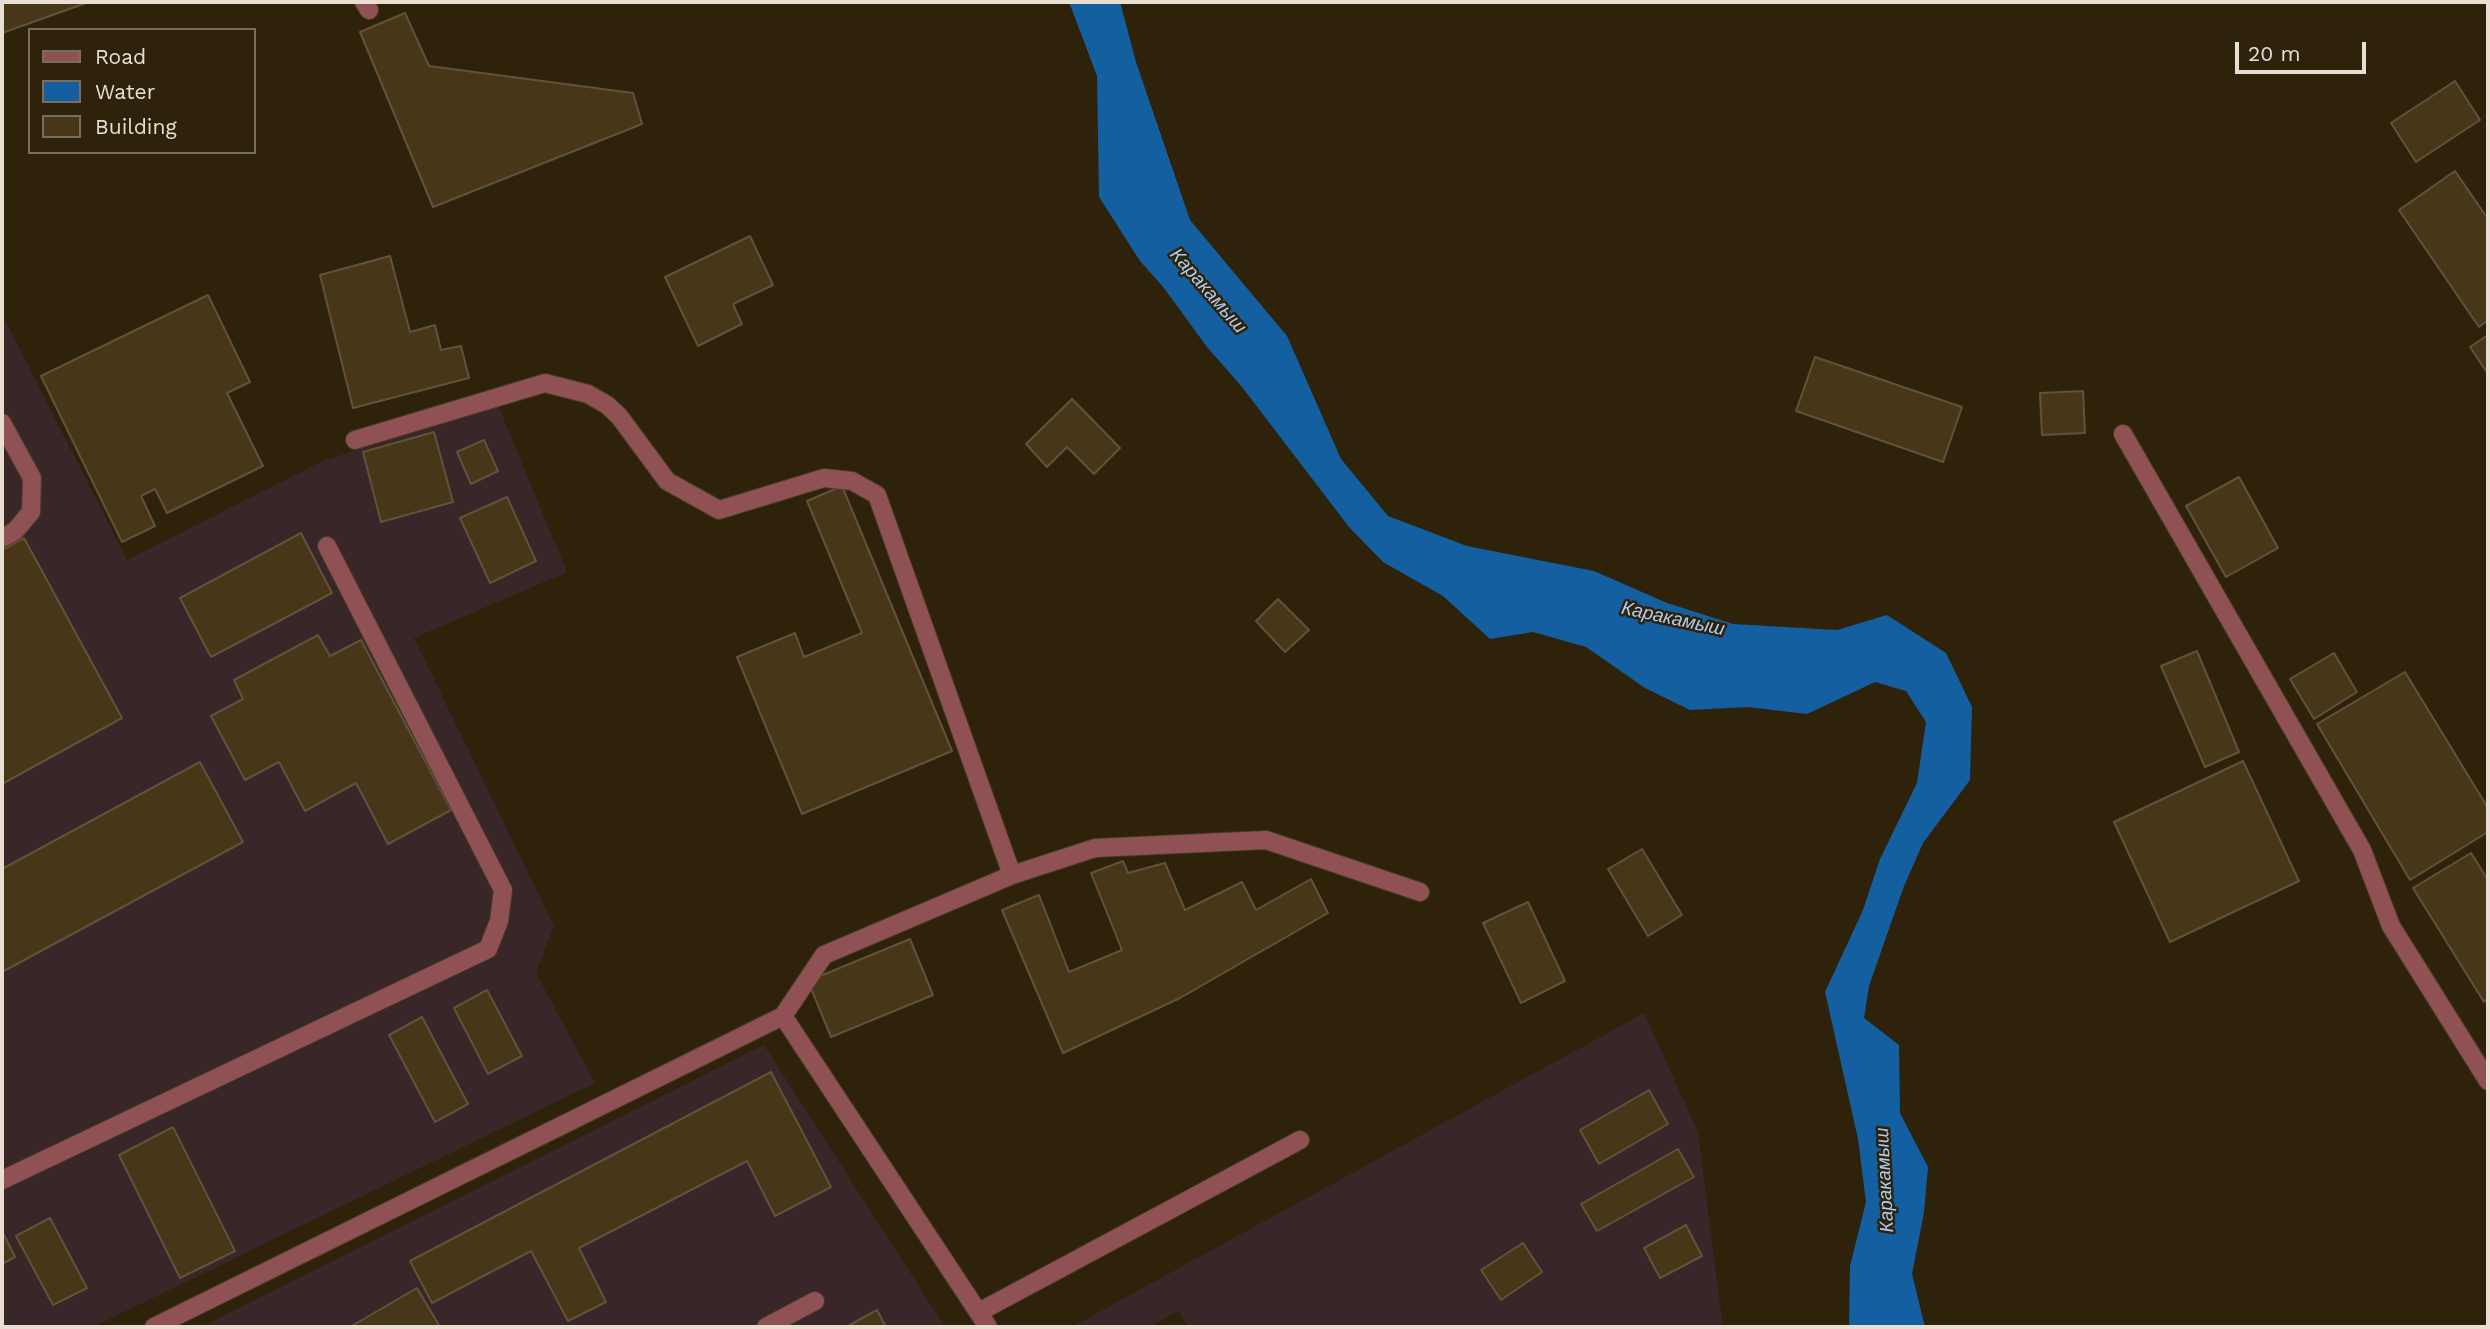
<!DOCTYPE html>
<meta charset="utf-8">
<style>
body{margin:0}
#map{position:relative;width:2490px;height:1329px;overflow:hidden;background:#2f220b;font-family:"Work Sans",sans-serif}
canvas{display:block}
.frame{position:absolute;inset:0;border:4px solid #e8dfd2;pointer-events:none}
.legend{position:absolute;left:28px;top:28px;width:228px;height:126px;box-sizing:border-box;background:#2f220b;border:2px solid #796e5b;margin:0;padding:9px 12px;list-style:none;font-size:21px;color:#e8dfd2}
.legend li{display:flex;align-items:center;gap:14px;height:35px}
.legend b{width:35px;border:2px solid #796e5b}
.scale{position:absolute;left:2235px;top:42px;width:131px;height:32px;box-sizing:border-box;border:4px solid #e8dfd2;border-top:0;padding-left:9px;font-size:21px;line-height:24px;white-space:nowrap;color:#e8dfd2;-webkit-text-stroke:5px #2f220b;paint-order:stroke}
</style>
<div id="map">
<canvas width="2490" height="1329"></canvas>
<div class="frame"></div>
<ul class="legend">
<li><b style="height:9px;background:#8f5153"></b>Road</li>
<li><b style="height:19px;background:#135fa0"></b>Water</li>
<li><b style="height:19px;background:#483619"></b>Building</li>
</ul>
<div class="scale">20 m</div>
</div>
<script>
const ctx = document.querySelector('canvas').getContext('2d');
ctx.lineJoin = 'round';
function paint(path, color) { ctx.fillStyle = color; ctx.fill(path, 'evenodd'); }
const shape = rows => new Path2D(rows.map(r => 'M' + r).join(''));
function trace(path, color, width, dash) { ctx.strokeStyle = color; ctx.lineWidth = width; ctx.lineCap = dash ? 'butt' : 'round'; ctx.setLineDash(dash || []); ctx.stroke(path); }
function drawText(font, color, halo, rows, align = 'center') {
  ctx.font = font + ' "Work Sans",sans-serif'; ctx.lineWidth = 5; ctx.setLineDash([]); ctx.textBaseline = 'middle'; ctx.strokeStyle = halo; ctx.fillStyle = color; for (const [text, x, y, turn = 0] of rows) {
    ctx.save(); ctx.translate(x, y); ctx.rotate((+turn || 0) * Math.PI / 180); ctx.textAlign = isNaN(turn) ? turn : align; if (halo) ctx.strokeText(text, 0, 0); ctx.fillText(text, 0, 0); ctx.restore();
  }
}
const industrial = shape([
 [2,314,127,560,323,461,497,403,567,572,414,638,554,926,536,973,595,1083,93,1327,2,1327],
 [1644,1013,1698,1132,1723,1327,1189,1327,1178,1311,1150,1327,1079,1327,1077,1324],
 [764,1045,945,1327,201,1327]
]);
const water = shape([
 [1069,2,1120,2,1136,62,1190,220,1287,336,1341,459,1388,516,1467,546,1594,571,1667,603,1733,624,1837,630,1887,615,1946,653,1972,707,1970,780,1923,843,1904,886,1869,986,1864,1018,1899,1045,1900,1113,1928,1167,1924,1212,1912,1274,1925,1327,1849,1327,1850,1266,1866,1202,1858,1139,1825,992,1863,910,1880,859,1917,783,1926,722,1906,691,1875,682,1807,714,1748,707,1690,710,1645,688,1586,647,1533,632,1490,639,1443,596,1383,562,1349,527,1242,387,1207,347,1164,288,1140,261,1099,197,1097,76]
]);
const building = shape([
 [2,2,89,2,2,33,2,2],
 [405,13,429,66,633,93,642,124,433,207,360,32,405,13],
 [2455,81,2480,120,2416,162,2391,123,2455,81],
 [2455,171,2488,219,2488,320,2479,327,2399,210,2455,171],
 [750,236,773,285,733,304,742,324,698,346,665,277,750,236],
 [390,256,410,332,435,325,441,350,461,346,469,378,353,408,320,275,390,256],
 [208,295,250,382,227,393,263,466,167,513,155,489,141,496,155,526,122,542,41,376,208,295],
 [2488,335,2488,374,2470,347,2488,335],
 [1815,357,1962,407,1943,462,1796,411,1815,357],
 [2083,391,2085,433,2042,435,2040,393,2083,391],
 [1072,399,1120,448,1094,474,1067,447,1047,467,1026,444,1072,399],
 [434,432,453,502,381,522,363,452,434,432],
 [484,440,498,471,471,484,457,452,484,440],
 [2239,477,2278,548,2226,577,2186,506,2239,477],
 [842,486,952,751,802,814,737,657,795,633,804,657,862,633,807,501,842,486],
 [507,497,536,561,490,583,460,518,507,497],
 [301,533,332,593,211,657,180,598,301,533],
 [24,538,122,718,2,784,2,550,24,538],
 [1278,599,1309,630,1285,652,1256,621,1278,599],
 [318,635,330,656,361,640,451,810,388,844,356,783,305,811,279,762,245,780,211,716,243,699,234,680,318,635],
 [2197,651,2239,752,2205,767,2161,666,2197,651],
 [2334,653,2357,692,2314,719,2290,679,2334,653],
 [2405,672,2488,808,2488,832,2410,880,2317,724,2405,672],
 [2243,761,2299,881,2170,942,2114,822,2243,761],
 [200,762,243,842,2,972,2,869,200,762],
 [1642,849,1682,915,1648,936,1608,869,1642,849],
 [2471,853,2488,880,2488,999,2484,1002,2413,888,2471,853],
 [1123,861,1128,873,1165,863,1185,910,1242,882,1256,910,1311,879,1328,913,1180,998,1063,1053,1002,910,1039,895,1069,972,1122,950,1091,873,1123,861],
 [1528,902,1565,981,1521,1003,1483,923,1528,902],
 [910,939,933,995,831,1037,808,981,910,939],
 [487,990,522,1056,488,1074,454,1008,487,990],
 [422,1017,468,1104,435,1122,389,1035,422,1017],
 [771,1072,831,1187,775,1216,747,1161,579,1248,606,1302,568,1321,531,1251,432,1303,410,1261,771,1072],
 [1649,1090,1668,1124,1599,1164,1580,1130,1649,1090],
 [173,1127,235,1251,180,1278,119,1155,173,1127],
 [1678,1149,1694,1177,1597,1231,1581,1204,1678,1149],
 [50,1218,87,1288,53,1305,16,1236,50,1218],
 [1686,1225,1702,1256,1660,1278,1644,1248,1686,1225],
 [2,1231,15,1257,2,1264,2,1231],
 [1523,1243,1542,1272,1501,1300,1481,1270,1523,1243],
 [417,1288,440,1327,350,1327,417,1288],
 [877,1310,886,1327,846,1327,877,1310]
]);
const lane = shape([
 [364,2,369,10],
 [2,423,32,478,31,512,15,531,2,538],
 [355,440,545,383,588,394,607,405,619,416,667,481,719,510,824,478,852,481,877,495,1012,875],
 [783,1016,988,1327],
 [2,1180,488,949,499,921,503,890,327,546],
 [979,1312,1300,1140],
 [154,1327,783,1016,824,955,1012,875,1095,848,1266,840,1420,892],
 [766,1327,815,1301]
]);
const street = shape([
 [2123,434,2362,850,2391,926,2488,1081]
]);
const waterNames = [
 ["Каракамыш",1208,291,49],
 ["Каракамыш",1673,619,12],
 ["Каракамыш",1885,1180,-93]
];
paint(industrial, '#392629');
paint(water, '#135fa0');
paint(building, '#483619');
trace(building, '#61523b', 2);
trace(lane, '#493c27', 20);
trace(street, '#493c27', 20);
trace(lane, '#8f5153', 18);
trace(street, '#8f5153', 18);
drawText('italic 19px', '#accdf2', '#2f220b', waterNames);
</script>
